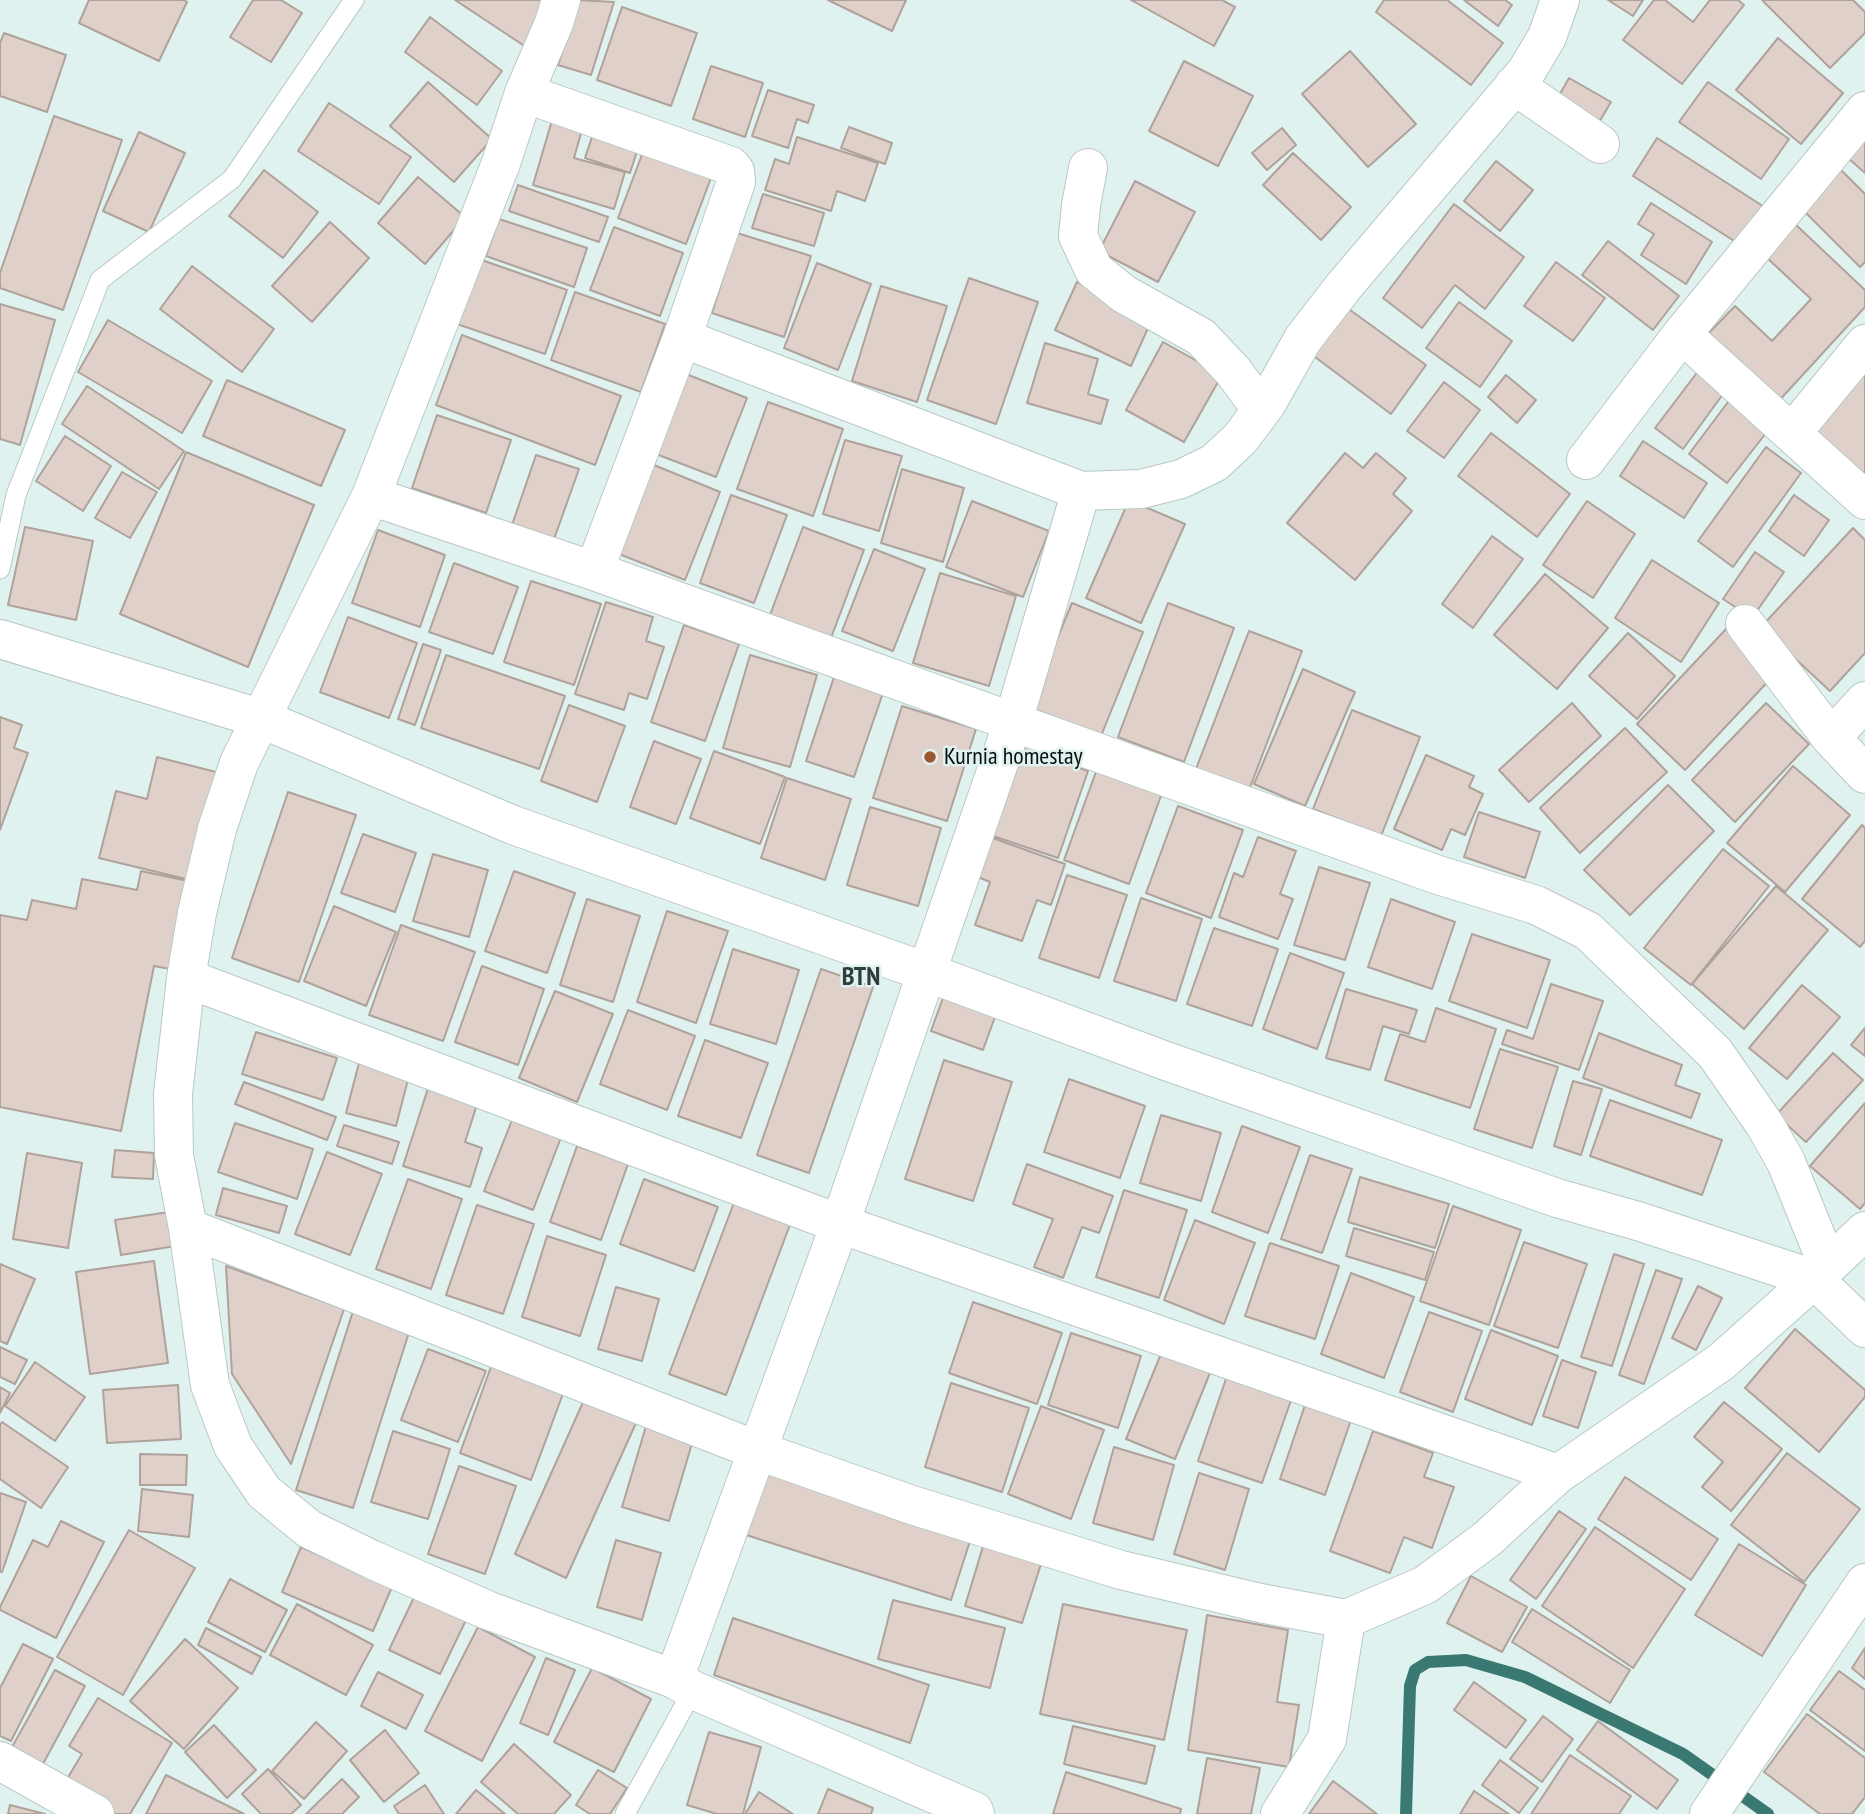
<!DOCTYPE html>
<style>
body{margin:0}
canvas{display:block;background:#e0f2ef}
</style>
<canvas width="1865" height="1814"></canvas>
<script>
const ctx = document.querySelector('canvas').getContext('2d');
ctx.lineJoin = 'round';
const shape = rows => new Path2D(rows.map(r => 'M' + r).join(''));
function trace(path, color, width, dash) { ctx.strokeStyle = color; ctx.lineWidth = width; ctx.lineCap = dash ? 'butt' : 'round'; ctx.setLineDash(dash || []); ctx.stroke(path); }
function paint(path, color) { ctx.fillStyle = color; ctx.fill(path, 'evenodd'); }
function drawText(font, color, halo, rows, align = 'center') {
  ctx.font = font + ' "PT Sans Narrow",sans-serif'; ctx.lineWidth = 5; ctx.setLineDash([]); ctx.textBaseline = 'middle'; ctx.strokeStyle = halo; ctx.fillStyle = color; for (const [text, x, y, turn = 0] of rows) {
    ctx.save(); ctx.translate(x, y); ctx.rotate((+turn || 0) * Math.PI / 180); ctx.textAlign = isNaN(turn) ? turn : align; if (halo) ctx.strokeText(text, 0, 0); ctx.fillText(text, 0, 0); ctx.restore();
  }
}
const stream = shape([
 [1406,1814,1410,1686,1415,1670,1428,1662,1466,1660,1525,1677,1683,1754,1768,1814]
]);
const building = shape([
 [89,0,184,0,187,2,159,61,79,23,89,0],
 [253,0,281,0,302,13,271,62,230,37,253,0],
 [455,0,550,0,529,49,455,0],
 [579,0,614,2,591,75,558,65,579,0],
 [828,0,906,0,892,31,828,0],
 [1131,0,1222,0,1235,7,1214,46,1131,0],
 [1384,0,1447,0,1503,43,1471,85,1376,12,1384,0],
 [1464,0,1505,0,1512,5,1498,26,1464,0],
 [1608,0,1643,0,1633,16,1608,0],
 [1654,0,1665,0,1693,22,1710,0,1738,0,1744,5,1682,84,1623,40,1654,0],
 [1762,0,1853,0,1865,12,1865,33,1830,68,1762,0],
 [622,7,697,33,671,106,597,80,622,7],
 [430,17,502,71,477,105,405,52,430,17],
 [4,33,66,55,47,112,0,96,0,43,4,33],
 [1778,38,1843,93,1801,144,1736,90,1778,38],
 [1350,51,1416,124,1368,167,1302,94,1350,51],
 [1184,61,1253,96,1218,166,1149,131,1184,61],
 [711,66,763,83,745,137,693,119,711,66],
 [1569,78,1611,102,1598,124,1556,101,1569,78],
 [428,82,492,139,454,182,390,126,428,82],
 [1708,82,1789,139,1761,179,1679,122,1708,82],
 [768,90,814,105,808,123,797,119,788,148,752,136,768,90],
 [329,103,411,157,379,204,298,151,329,103],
 [555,110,585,119,574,158,625,172,614,209,533,185,555,110],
 [54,116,122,140,63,310,0,288,0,273,54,116],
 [596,125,641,139,630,173,585,158,596,125],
 [849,127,892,143,885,164,841,148,849,127],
 [1282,128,1296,145,1267,170,1252,153,1282,128],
 [139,132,185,153,149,232,103,211,139,132],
 [797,137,878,163,865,201,837,191,831,211,765,190,775,159,789,164,797,137],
 [1865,137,1865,173,1847,157,1865,137],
 [1657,138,1769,210,1745,248,1633,176,1657,138],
 [646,144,714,170,686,244,618,218,646,144],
 [1293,153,1351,207,1321,240,1263,185,1293,153],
 [1496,161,1533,190,1500,231,1464,201,1496,161],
 [1837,166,1865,194,1865,262,1860,267,1799,206,1837,166],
 [264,170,318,212,283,258,229,216,264,170],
 [418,177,465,217,425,264,378,223,418,177],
 [1135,181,1195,212,1158,282,1099,251,1135,181],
 [518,185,608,217,599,242,509,211,518,185],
 [763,194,824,213,814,246,752,228,763,194],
 [1651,203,1712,242,1686,284,1641,255,1654,234,1638,224,1651,203],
 [1454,204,1524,257,1485,309,1455,285,1422,328,1383,298,1454,204],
 [499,219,587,248,574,287,486,256,499,219],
 [330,222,369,258,312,322,272,286,330,222],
 [1794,223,1865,290,1865,307,1776,404,1705,337,1735,306,1772,341,1811,299,1765,256,1794,223],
 [614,227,683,253,660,316,590,290,614,227],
 [737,233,811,256,784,337,712,313,737,233],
 [1608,241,1679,296,1653,330,1582,275,1608,241],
 [479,259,567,290,545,354,457,324,479,259],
 [1556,262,1605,298,1573,341,1524,306,1556,262],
 [817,263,871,284,838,370,784,348,817,263],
 [192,266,274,329,242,372,160,309,192,266],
 [969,278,1038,302,996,424,927,400,969,278],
 [1077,282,1153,317,1131,366,1055,330,1077,282],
 [881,286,947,306,917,402,852,381,881,286],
 [575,292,665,324,641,392,551,360,575,292],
 [1459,302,1512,341,1480,387,1426,348,1459,302],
 [0,304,55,320,20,445,0,439,0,304],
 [1346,307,1426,365,1391,414,1311,354,1346,307],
 [108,320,212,381,182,433,78,372,108,320],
 [462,335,621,396,595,465,436,405,462,335],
 [1163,342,1222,375,1184,442,1126,410,1163,342],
 [1045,343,1098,359,1088,394,1108,400,1101,424,1027,403,1045,343],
 [1865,358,1865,474,1807,427,1865,358],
 [1699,370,1726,390,1683,449,1655,428,1699,370],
 [686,374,747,398,716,477,656,454,686,374],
 [1506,375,1536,400,1517,423,1488,397,1506,375],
 [227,380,345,430,321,486,203,436,227,380],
 [1444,382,1480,410,1444,458,1407,431,1444,382],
 [87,386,184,451,159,489,62,424,87,386],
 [1731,398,1770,428,1727,483,1689,454,1731,398],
 [768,402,843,429,813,516,737,489,768,402],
 [437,415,511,440,486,513,412,488,437,415],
 [1491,433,1570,494,1537,537,1458,476,1491,433],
 [65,436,111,466,83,511,36,481,65,436],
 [845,440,902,456,879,531,823,514,845,440],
 [1643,441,1707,483,1684,518,1620,476,1643,441],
 [1766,447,1801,473,1733,567,1698,541,1766,447],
 [186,452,314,505,248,667,120,614,186,452],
 [1345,453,1363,468,1376,453,1406,478,1393,494,1412,511,1355,580,1287,523,1345,453],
 [536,455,579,469,553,542,511,528,536,455],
 [649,463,720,492,685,580,614,552,649,463],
 [902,469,964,488,943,562,881,543,902,469],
 [122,472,157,492,130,538,95,518,122,472],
 [731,495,787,515,754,603,700,583,731,495],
 [1794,495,1829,520,1804,556,1769,531,1794,495],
 [1129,500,1185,524,1141,623,1086,598,1129,500],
 [972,501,1049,531,1023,597,946,567,972,501],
 [1587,501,1635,534,1593,598,1543,565,1587,501],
 [25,527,93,541,76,620,8,605,25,527],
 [803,527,864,550,831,638,770,615,803,527],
 [1853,528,1865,540,1865,653,1830,691,1761,627,1853,528],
 [378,530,445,555,420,627,352,603,378,530],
 [1492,536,1523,559,1473,628,1442,604,1492,536],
 [874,549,925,569,893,651,842,631,874,549],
 [1755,552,1784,572,1752,618,1723,599,1755,552],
 [1652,560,1719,603,1681,662,1615,618,1652,560],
 [454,563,518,587,493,654,429,632,454,563],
 [940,573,1016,596,989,686,913,663,940,573],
 [1545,574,1608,628,1557,689,1494,635,1545,574],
 [531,581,601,604,574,685,504,662,531,581],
 [606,602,653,617,646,641,664,647,647,699,629,693,624,710,575,694,606,602],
 [1072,603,1143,632,1101,736,1029,707,1072,603],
 [1168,603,1234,628,1184,762,1118,737,1168,603],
 [348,617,417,643,389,718,320,692,348,617],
 [684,625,739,644,705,741,651,722,684,625],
 [1727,628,1775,674,1685,770,1637,724,1727,628],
 [1249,631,1302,651,1249,790,1196,769,1249,631],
 [1628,633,1675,676,1637,719,1589,676,1628,633],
 [423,644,441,650,415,725,398,719,423,644],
 [446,655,565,696,539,769,421,728,446,655],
 [750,655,817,675,790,767,723,748,750,655],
 [1303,669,1355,692,1305,806,1254,784,1303,669],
 [835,674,884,690,854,777,806,761,835,674],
 [1572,703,1601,736,1529,802,1499,770,1572,703],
 [1766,703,1809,744,1735,822,1692,780,1766,703],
 [569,705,625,726,597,802,541,781,569,705],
 [902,706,976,729,947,821,873,798,902,706],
 [1352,710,1420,737,1381,836,1313,809,1352,710],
 [0,717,22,725,14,748,28,753,0,830,0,717],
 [1625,728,1667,772,1580,853,1540,808,1625,728],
 [654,741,701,759,676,824,630,807,654,741],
 [1023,749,1088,771,1058,858,993,836,1023,749],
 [714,751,785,777,760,844,690,818,714,751],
 [1426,755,1474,776,1469,787,1483,794,1465,835,1451,829,1442,850,1394,829,1426,755],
 [157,757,216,772,190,880,99,858,116,791,147,799,157,757],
 [1793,766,1850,815,1785,892,1727,843,1793,766],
 [1097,769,1162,793,1129,884,1064,860,1097,769],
 [787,778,851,799,825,880,761,858,787,778],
 [1668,785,1714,831,1630,915,1584,870,1668,785],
 [288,792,356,815,299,982,232,958,288,792],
 [1178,806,1243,830,1211,918,1146,893,1178,806],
 [870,807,941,828,918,906,847,885,870,807],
 [1479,812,1540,832,1525,878,1464,857,1479,812],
 [1862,825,1865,828,1865,941,1860,947,1802,899,1862,825],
 [363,834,416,853,395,912,341,893,363,834],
 [987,836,1065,864,1051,905,1037,900,1022,941,975,925,990,882,973,875,987,836],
 [1258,837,1296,851,1280,894,1293,899,1278,939,1219,917,1234,873,1243,877,1258,837],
 [1723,849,1769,886,1691,985,1644,948,1723,849],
 [433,854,488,870,469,937,413,921,433,854],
 [1319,867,1370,883,1345,960,1294,945,1319,867],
 [141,871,188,881,170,969,154,966,121,1131,0,1107,0,915,27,920,32,900,76,909,82,879,137,890,141,871],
 [514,871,575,893,547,973,485,951,514,871],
 [1067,875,1127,895,1099,978,1039,958,1067,875],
 [1776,886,1828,930,1744,1029,1692,984,1776,886],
 [1141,898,1202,919,1176,1001,1114,981,1141,898],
 [587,899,640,916,613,1002,560,985,587,899],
 [1391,899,1455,922,1432,989,1368,967,1391,899],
 [334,906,396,932,366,1006,304,981,334,906],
 [667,911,728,931,696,1023,637,1002,667,911],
 [401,925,475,952,443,1041,369,1015,401,925],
 [1214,928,1278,949,1252,1026,1187,1004,1214,928],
 [1472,934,1550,960,1527,1028,1449,1001,1472,934],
 [733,949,799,970,776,1044,710,1024,733,949],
 [1290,953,1344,973,1317,1049,1263,1029,1290,953],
 [482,966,544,989,518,1065,455,1042,482,966],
 [821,969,873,987,809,1173,757,1155,821,969],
 [1551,984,1603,1001,1579,1070,1502,1044,1507,1030,1533,1039,1551,984],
 [1802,985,1840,1017,1787,1079,1749,1048,1802,985],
 [1346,989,1417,1010,1409,1034,1383,1026,1370,1070,1326,1058,1346,989],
 [555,991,613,1014,577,1102,519,1078,555,991],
 [944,995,996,1014,983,1050,931,1031,944,995],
 [1436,1008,1496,1029,1470,1108,1385,1080,1400,1034,1425,1042,1436,1008],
 [628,1010,695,1036,667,1110,600,1084,628,1010],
 [1865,1028,1865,1056,1851,1045,1865,1028],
 [256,1032,337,1058,323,1100,242,1074,256,1032],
 [1599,1033,1682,1065,1675,1085,1700,1094,1691,1118,1583,1078,1599,1033],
 [705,1040,768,1063,741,1138,678,1116,705,1040],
 [1500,1049,1558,1067,1532,1148,1474,1129,1500,1049],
 [1833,1053,1863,1080,1806,1142,1776,1115,1833,1053],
 [360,1059,410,1072,396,1126,346,1113,360,1059],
 [944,1060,1012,1082,973,1201,905,1179,944,1060],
 [431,1079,480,1095,465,1142,482,1148,470,1187,403,1166,431,1079],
 [1069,1079,1145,1106,1120,1178,1044,1152,1069,1079],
 [1573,1081,1602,1089,1581,1155,1554,1146,1573,1081],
 [244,1082,336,1117,327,1140,235,1104,244,1082],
 [1610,1100,1722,1140,1702,1195,1590,1156,1610,1100],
 [1865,1103,1865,1203,1860,1209,1810,1166,1865,1103],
 [514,1115,562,1135,533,1210,484,1191,514,1115],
 [1161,1115,1221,1133,1201,1201,1140,1183,1161,1115],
 [235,1123,313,1149,297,1199,218,1172,235,1123],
 [344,1125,399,1142,392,1164,337,1146,344,1125],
 [1242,1126,1300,1147,1268,1233,1212,1212,1242,1126],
 [577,1146,628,1164,601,1240,550,1222,577,1146],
 [115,1150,154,1153,153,1179,112,1177,115,1150],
 [327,1152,382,1174,350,1255,295,1234,327,1152],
 [27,1153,82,1163,68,1248,13,1239,27,1153],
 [1310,1155,1352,1169,1322,1253,1281,1239,1310,1155],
 [1027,1164,1113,1196,1099,1233,1082,1227,1063,1278,1034,1267,1053,1219,1013,1204,1027,1164],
 [1360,1177,1449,1204,1435,1248,1348,1222,1360,1177],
 [408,1179,462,1199,431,1289,376,1269,408,1179],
 [644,1179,718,1207,694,1271,620,1244,644,1179],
 [223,1188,287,1206,279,1233,216,1215,223,1188],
 [1124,1190,1187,1210,1159,1298,1096,1277,1124,1190],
 [735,1200,791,1222,726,1395,669,1374,735,1200],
 [477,1205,534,1224,503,1314,446,1295,477,1205],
 [1453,1206,1521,1230,1489,1325,1420,1301,1453,1206],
 [169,1212,175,1246,121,1255,115,1220,169,1212],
 [1195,1220,1255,1243,1224,1324,1164,1300,1195,1220],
 [1354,1228,1434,1252,1425,1280,1346,1256,1354,1228],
 [547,1236,606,1255,580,1336,522,1317,547,1236],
 [1524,1242,1587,1264,1558,1348,1494,1326,1524,1242],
 [1270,1243,1339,1266,1315,1339,1245,1316,1270,1243],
 [1614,1254,1644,1264,1612,1366,1581,1357,1614,1254],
 [154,1261,168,1363,90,1374,76,1272,154,1261],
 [0,1264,35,1279,7,1344,0,1341,0,1264],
 [226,1266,344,1309,291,1464,232,1374,226,1266],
 [1656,1270,1682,1279,1644,1384,1619,1375,1656,1270],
 [1351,1273,1414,1297,1384,1378,1321,1354,1351,1273],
 [1698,1286,1722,1298,1696,1350,1672,1338,1698,1286],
 [616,1287,659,1299,642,1361,598,1349,616,1287],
 [973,1302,1062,1333,1037,1404,949,1373,973,1302],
 [355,1305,412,1323,353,1508,296,1490,355,1305],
 [1429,1312,1482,1331,1453,1412,1400,1392,1429,1312],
 [1795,1329,1865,1390,1865,1397,1819,1452,1745,1388,1795,1329],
 [1491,1330,1558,1356,1532,1425,1465,1399,1491,1330],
 [1071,1333,1141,1356,1118,1428,1048,1405,1071,1333],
 [0,1347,27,1360,15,1384,0,1377,0,1347],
 [428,1349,486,1371,458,1442,401,1420,428,1349],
 [1163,1349,1212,1368,1175,1459,1126,1439,1163,1349],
 [1562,1360,1596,1372,1578,1428,1543,1416,1562,1360],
 [35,1362,85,1397,55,1441,5,1406,35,1362],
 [492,1364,564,1391,531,1480,460,1453,492,1364],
 [1230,1367,1295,1389,1262,1483,1198,1461,1230,1367],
 [951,1383,1029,1408,1002,1492,925,1467,951,1383],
 [178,1385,181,1439,107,1443,103,1390,178,1385],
 [0,1387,10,1393,0,1413,0,1387],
 [584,1400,636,1423,566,1578,515,1554,584,1400],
 [1724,1402,1782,1449,1731,1511,1702,1487,1723,1462,1694,1437,1724,1402],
 [1305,1405,1351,1420,1325,1495,1280,1479,1305,1405],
 [1041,1406,1104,1430,1071,1519,1008,1494,1041,1406],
 [649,1416,696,1430,669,1521,622,1507,649,1416],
 [2,1422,68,1467,41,1508,0,1479,0,1425,2,1422],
 [393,1431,450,1449,428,1519,371,1502,393,1431],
 [1373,1431,1433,1453,1424,1477,1454,1487,1432,1548,1404,1537,1390,1573,1330,1551,1373,1431],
 [1114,1447,1174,1465,1153,1540,1093,1523,1114,1447],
 [1787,1453,1860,1509,1804,1582,1731,1525,1787,1453],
 [140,1454,187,1455,186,1485,140,1485,140,1454],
 [459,1466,516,1486,485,1574,428,1554,459,1466],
 [763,1472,971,1538,951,1600,743,1534,763,1472],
 [1199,1473,1249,1489,1225,1570,1174,1554,1199,1473],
 [1625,1477,1718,1539,1691,1580,1598,1519,1625,1477],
 [142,1489,193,1495,189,1537,138,1531,142,1489],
 [0,1493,26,1502,2,1572,0,1572,0,1493],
 [1559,1511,1586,1529,1536,1599,1510,1580,1559,1511],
 [61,1521,104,1542,56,1638,0,1610,0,1607,33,1540,48,1547,61,1521],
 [1595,1527,1685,1589,1633,1668,1542,1606,1595,1527],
 [129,1530,195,1568,123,1695,57,1657,129,1530],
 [616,1540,661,1553,642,1620,597,1607,616,1540],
 [984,1543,1042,1561,1022,1623,965,1606,984,1543],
 [1739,1544,1806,1585,1762,1656,1695,1615,1739,1544],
 [301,1547,392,1587,373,1631,282,1592,301,1547],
 [1471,1576,1527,1607,1502,1652,1447,1623,1471,1576],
 [230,1579,287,1610,265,1652,208,1622,230,1579],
 [416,1593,467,1618,440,1674,389,1650,416,1593],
 [893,1600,1005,1628,990,1688,878,1659,893,1600],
 [297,1604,373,1645,346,1695,270,1655,297,1604],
 [1063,1604,1187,1630,1164,1740,1040,1714,1063,1604],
 [1532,1609,1630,1670,1610,1703,1512,1642,1532,1609],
 [1207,1615,1288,1630,1277,1702,1299,1705,1289,1767,1188,1750,1207,1615],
 [733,1618,929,1685,910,1743,714,1675,733,1618],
 [478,1627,535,1657,482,1761,425,1731,478,1627],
 [206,1628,261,1657,252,1674,198,1645,206,1628],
 [185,1639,238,1688,184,1749,130,1701,185,1639],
 [23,1644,53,1659,11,1741,0,1736,0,1688,23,1644],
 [1865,1648,1865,1679,1852,1668,1865,1648],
 [546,1658,575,1670,548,1735,520,1723,546,1658],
 [592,1668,651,1699,614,1772,554,1742,592,1668],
 [55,1670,85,1686,43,1764,12,1747,55,1670],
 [1839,1671,1865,1690,1865,1751,1810,1710,1839,1671],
 [378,1672,423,1695,406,1729,361,1706,378,1672],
 [1474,1682,1526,1720,1506,1748,1454,1710,1474,1682],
 [98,1698,172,1743,130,1814,103,1814,61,1789,82,1754,69,1746,98,1698],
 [1807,1714,1865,1758,1865,1797,1852,1814,1820,1814,1764,1772,1807,1714],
 [1543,1716,1573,1739,1542,1782,1510,1759,1543,1716],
 [1598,1721,1678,1780,1657,1809,1577,1750,1598,1721],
 [316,1722,347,1751,304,1799,272,1771,316,1722],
 [214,1725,256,1770,227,1798,185,1752,214,1725],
 [1073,1726,1155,1746,1146,1784,1064,1764,1073,1726],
 [385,1730,419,1773,384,1802,350,1760,385,1730],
 [709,1732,761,1747,743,1814,717,1814,687,1805,709,1732],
 [514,1744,571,1795,554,1814,518,1814,481,1782,514,1744],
 [1570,1755,1631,1796,1619,1814,1531,1814,1570,1755],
 [1207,1758,1260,1768,1251,1814,1197,1814,1207,1758],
 [1500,1760,1538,1788,1519,1813,1482,1785,1500,1760],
 [268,1769,301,1805,291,1814,261,1814,242,1794,268,1769],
 [598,1770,627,1788,610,1814,590,1814,576,1805,598,1770],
 [1066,1772,1181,1809,1180,1814,1053,1814,1066,1772],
 [166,1775,244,1814,146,1814,166,1775],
 [342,1779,359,1797,342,1814,306,1814,342,1779],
 [1333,1781,1377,1814,1309,1814,1333,1781],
 [425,1785,444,1814,399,1814,394,1806,425,1785],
 [828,1789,873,1808,871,1814,818,1814,828,1789],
 [476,1790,505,1814,456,1814,476,1790],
 [1474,1791,1509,1814,1460,1814,1474,1791],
 [759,1792,793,1814,745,1814,759,1792],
 [10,1805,45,1814,8,1814,10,1805]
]);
const lane = shape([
 [0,569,16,495,100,280,232,179,354,0],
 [625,1814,693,1690]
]);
const street = shape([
 [561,0,554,23,524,93,501,163,371,496,239,763,217,829,197,913,186,978,173,1094,174,1155,188,1228,210,1385,233,1446,264,1492,309,1529,373,1560,487,1610,674,1679,693,1690,974,1811,975,1814],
 [1514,85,1600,144],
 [524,93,731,166,735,171,736,182,682,338,594,571],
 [1088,168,1081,205,1078,236,1094,270,1124,294,1201,337,1233,371,1261,409],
 [1682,334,1865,500],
 [682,338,1081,491,1141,489,1181,479,1214,463,1240,439,1267,403,1303,339,1344,286,1526,72,1547,37,1560,0],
 [1792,433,1865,344],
 [1586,460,1682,334,1865,111],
 [371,496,594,571,1435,874,1536,905,1588,931,1715,1053,1765,1125,1786,1162,1828,1266],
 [1745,624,1831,738,1865,774],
 [0,639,262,719,513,825,926,972,1166,1061,1557,1198,1641,1222,1814,1279,1865,1231],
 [1831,738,1865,701],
 [186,978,840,1224,1558,1474],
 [188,1228,756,1450,912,1505,1121,1570,1260,1603,1346,1619,1425,1585,1487,1539,1558,1474,1721,1362,1814,1279,1865,1328],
 [674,1679,840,1224,1013,722,1081,491],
 [0,1761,95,1814],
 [1280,1814,1327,1739,1346,1619],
 [1709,1814,1865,1583]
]);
const markers = [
 [930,757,7,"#9c572a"]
];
const poiNames = [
 ["Kurnia homestay",944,757]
];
const neighbourhoodNames = [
 ["BTN",861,978]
];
trace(stream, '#397972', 12);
paint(building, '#dfd1c9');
trace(building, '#afa29b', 2);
trace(lane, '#b8c8c6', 21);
trace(street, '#b8c8c6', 40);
trace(lane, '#fff', 19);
trace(street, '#fff', 38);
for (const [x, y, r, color] of markers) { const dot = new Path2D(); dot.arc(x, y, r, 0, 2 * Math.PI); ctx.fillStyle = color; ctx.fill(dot); trace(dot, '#e0f2ef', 2.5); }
drawText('24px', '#090f0e', '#e0f2ef', poiNames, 'left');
drawText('bold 26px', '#303e3c', '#e0f2ef', neighbourhoodNames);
</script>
